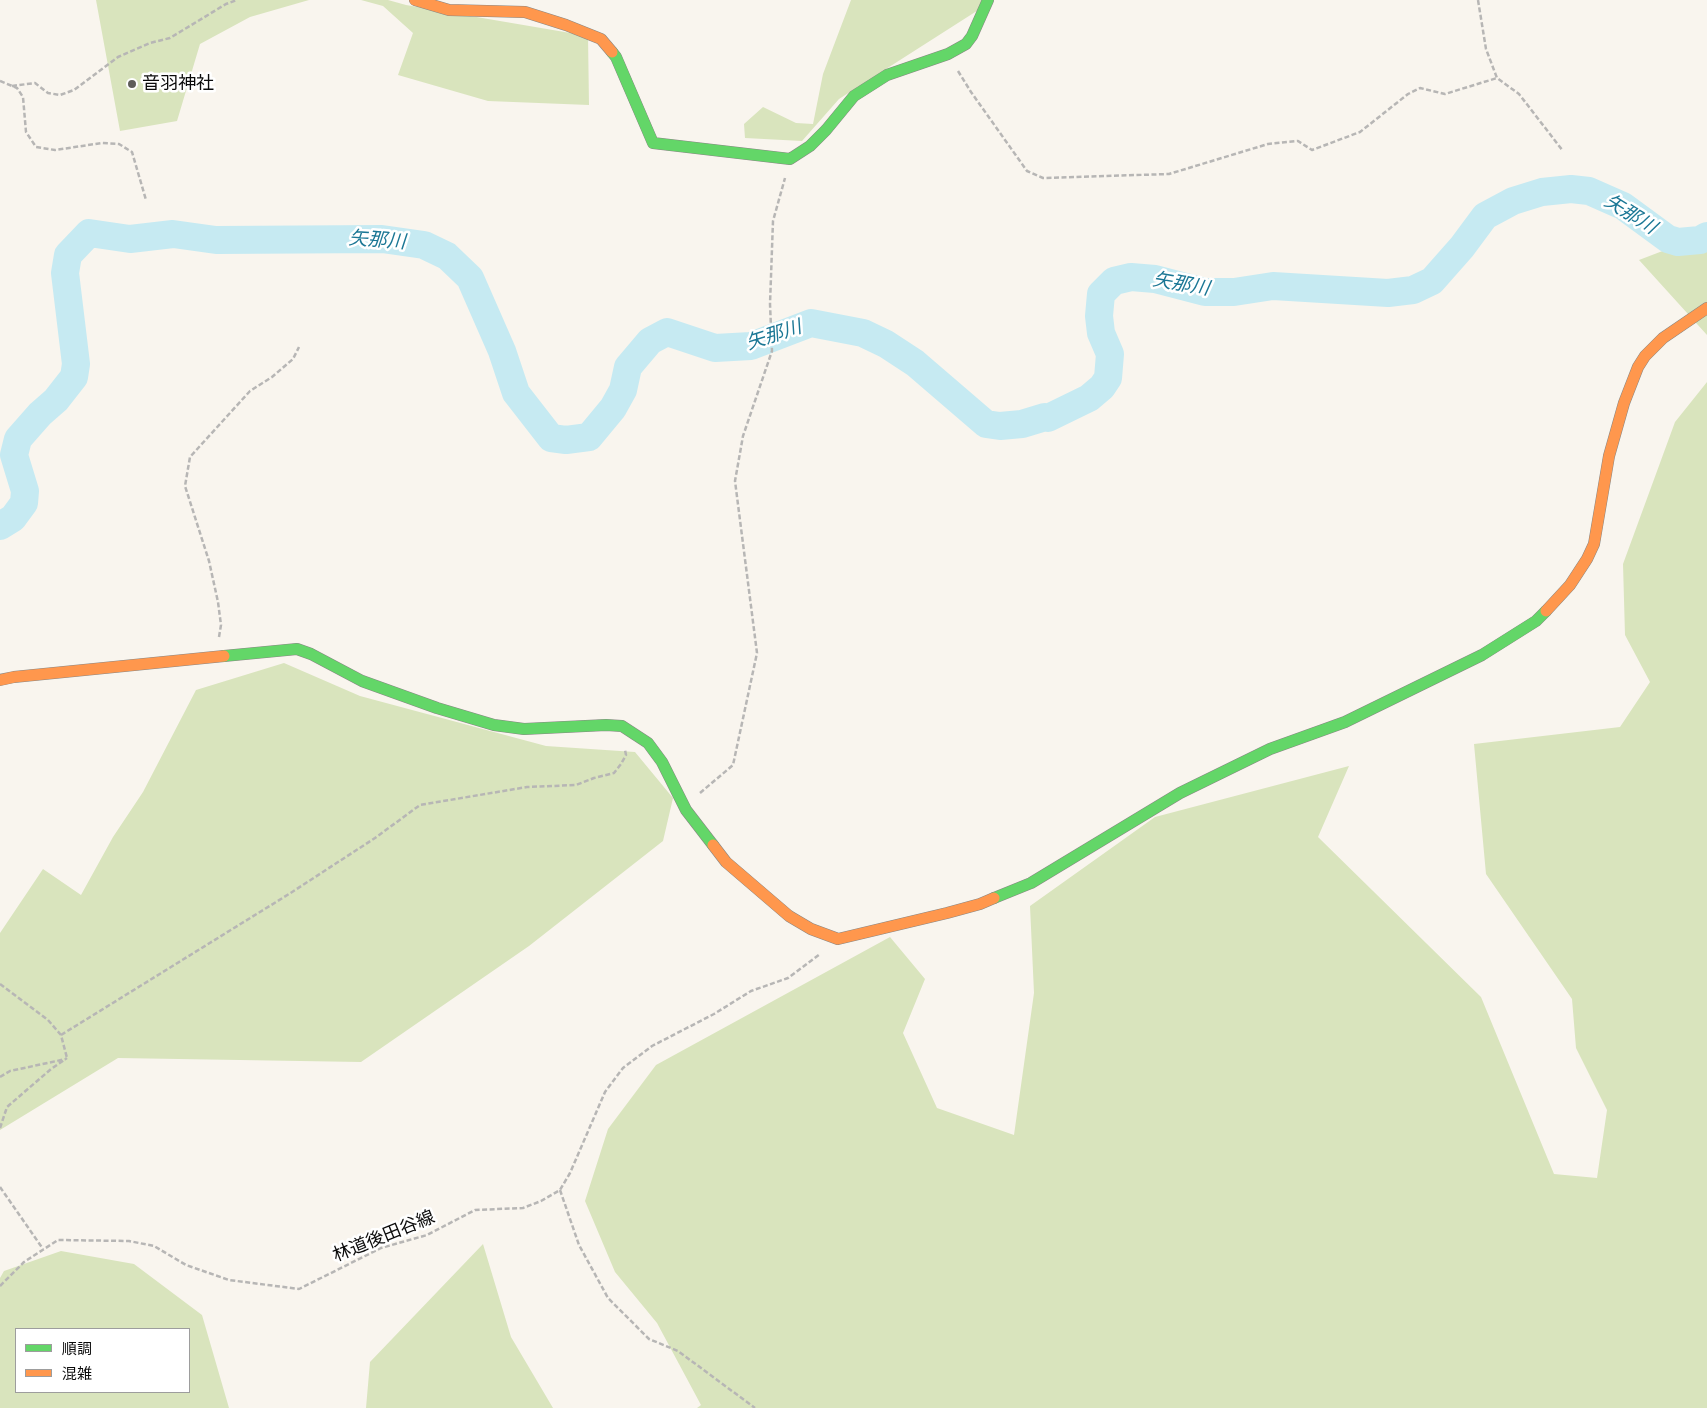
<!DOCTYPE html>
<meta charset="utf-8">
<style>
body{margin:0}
#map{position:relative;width:1707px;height:1408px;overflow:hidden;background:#f9f5ee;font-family:"Times New Roman","Noto Sans JP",serif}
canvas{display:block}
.legend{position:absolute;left:15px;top:1328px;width:175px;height:65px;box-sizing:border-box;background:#fff;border:1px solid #9d9d9d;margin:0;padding:6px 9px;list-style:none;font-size:15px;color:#0b0b0b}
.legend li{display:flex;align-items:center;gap:10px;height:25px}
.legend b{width:25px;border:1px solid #9d9d9d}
</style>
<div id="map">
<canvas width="1707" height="1408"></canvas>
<ul class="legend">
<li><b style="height:6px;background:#63d668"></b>順調</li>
<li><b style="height:6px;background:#ff974d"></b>混雑</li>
</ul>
</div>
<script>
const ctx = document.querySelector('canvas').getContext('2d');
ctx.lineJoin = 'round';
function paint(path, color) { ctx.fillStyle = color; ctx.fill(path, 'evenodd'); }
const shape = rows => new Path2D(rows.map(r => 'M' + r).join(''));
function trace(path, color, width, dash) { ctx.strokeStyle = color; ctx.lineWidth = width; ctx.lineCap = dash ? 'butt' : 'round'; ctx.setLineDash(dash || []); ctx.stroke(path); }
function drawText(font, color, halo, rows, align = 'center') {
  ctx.font = font + ' "Times New Roman","Noto Sans JP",serif'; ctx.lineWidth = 5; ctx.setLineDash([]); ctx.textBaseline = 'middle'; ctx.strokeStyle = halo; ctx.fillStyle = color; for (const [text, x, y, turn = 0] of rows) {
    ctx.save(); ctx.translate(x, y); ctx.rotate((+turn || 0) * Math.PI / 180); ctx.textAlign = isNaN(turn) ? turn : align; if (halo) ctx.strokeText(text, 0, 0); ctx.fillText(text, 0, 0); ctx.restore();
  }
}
const forest = shape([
 [96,0,309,0,250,17,200,44,177,121,120,131],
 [361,0,388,0,406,5,588,36,589,105,488,101,398,75,413,33,383,6],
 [851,0,994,0,839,99,802,141,745,138,744,124,763,107,796,123,813,124,823,74],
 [1707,234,1707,335,1639,260],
 [1707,382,1707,1408,697,1408,701,1405,657,1323,615,1272,585,1201,608,1129,656,1065,890,937,925,979,903,1033,937,1108,1014,1135,1034,993,1030,906,1155,817,1349,766,1318,837,1481,997,1554,1174,1597,1178,1607,1110,1576,1048,1572,999,1486,874,1474,744,1620,727,1650,682,1625,635,1623,564,1675,422],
 [284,663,360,696,546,746,635,752,673,798,663,841,529,946,361,1062,118,1058,0,1130,0,933,43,869,81,895,113,837,143,792,196,690],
 [483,1244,511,1337,553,1408,366,1408,370,1362],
 [61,1251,134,1264,202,1315,229,1408,0,1408,0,1278,4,1271],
 [16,1329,189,1329,189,1392,16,1392]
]);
const river = shape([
 [0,526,13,518,24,503,25,491,14,455,18,439,40,414,56,400,74,377,76,364,65,273,68,255,89,233,130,239,173,234,216,240,382,239,424,245,447,256,470,278,502,351,516,393,551,438,566,440,589,437,613,408,623,390,628,367,650,341,667,332,715,348,751,346,811,323,863,333,886,344,915,363,986,424,1000,426,1022,424,1045,417,1048,418,1089,398,1102,387,1108,378,1110,354,1101,333,1099,316,1101,294,1114,281,1131,277,1155,279,1205,292,1234,292,1273,286,1388,293,1413,290,1432,281,1462,247,1485,216,1513,201,1542,192,1571,189,1589,191,1623,206,1668,239,1678,242,1700,240,1707,236]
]);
const path = shape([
 [1478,0,1486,49,1497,78,1519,94,1563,151],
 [958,71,971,92,1027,171,1043,178,1169,174,1268,144,1298,141,1312,150,1360,132,1408,94,1420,88,1445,94,1497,78],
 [0,81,17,88,23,97,26,132,36,147,55,150,102,143,119,144,132,152,146,200],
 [12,86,35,83,48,93,60,95,74,90,118,57,150,43,170,38,226,4,237,0],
 [219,637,221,625,218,602,209,561,185,486,190,457,250,391,272,377,293,359,299,347],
 [700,793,733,765,757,653,735,481,743,436,772,351,770,304,773,221,785,178],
 [0,984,48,1020,61,1035,67,1058],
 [61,1035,289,894,375,838,420,805,527,787,576,785,594,778,614,773,621,764,626,755,625,750],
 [0,1077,10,1071,66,1059],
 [0,1128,7,1107,51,1069,67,1058],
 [0,1187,43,1249],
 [560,1190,579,1245,608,1298,649,1339,678,1351,755,1408],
 [0,1286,24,1262,58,1240,129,1241,154,1246,186,1265,229,1280,299,1289,381,1248,427,1235,475,1210,523,1208,541,1201,560,1190,570,1173,605,1092,623,1068,652,1046,714,1014,751,991,788,978,820,954]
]);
const fast = shape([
 [612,52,616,57,653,143,790,159,810,146,826,130,854,96,887,75,948,54,966,44,972,36,988,0],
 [224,656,297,649,311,654,362,681,437,708,494,725,524,729,606,725,622,726,648,743,662,762,686,810,713,845],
 [994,898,1031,883,1180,793,1270,749,1345,722,1482,655,1536,621,1546,611]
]);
const slow = shape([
 [415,0,449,10,525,12,566,25,601,39,612,52],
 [1546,611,1570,585,1587,559,1594,544,1609,456,1624,403,1638,367,1645,356,1663,338,1707,308],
 [0,680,14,677,224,656],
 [713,845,726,862,789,916,811,929,838,939,947,913,980,904,994,898]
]);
const markers = [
 [132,84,5,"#5e5d5a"]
];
const poiNames = [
 ["音羽神社",142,84]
];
const streetNames = [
 ["林道後田谷線",384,1237,-22]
];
const waterNames = [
 ["矢那川",1630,215,32],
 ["矢那川",377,241,4],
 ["矢那川",1181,285,10],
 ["矢那川",774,336,-18]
];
paint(forest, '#d9e4bd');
trace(river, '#c6eaf2', 28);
trace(fast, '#898784', 12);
trace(slow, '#898784', 12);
trace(path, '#b7b6b5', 2.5, [5, 2.5]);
trace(fast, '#63d668', 11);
trace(slow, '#ff974d', 11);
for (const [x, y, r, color] of markers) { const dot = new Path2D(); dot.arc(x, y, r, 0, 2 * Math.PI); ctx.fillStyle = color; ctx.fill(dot); trace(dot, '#fff', 2); }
drawText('18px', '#0b0b0b', '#fff', poiNames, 'left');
drawText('18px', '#0b0b0b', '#fff', streetNames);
drawText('italic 19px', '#1b7795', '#fff', waterNames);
</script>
